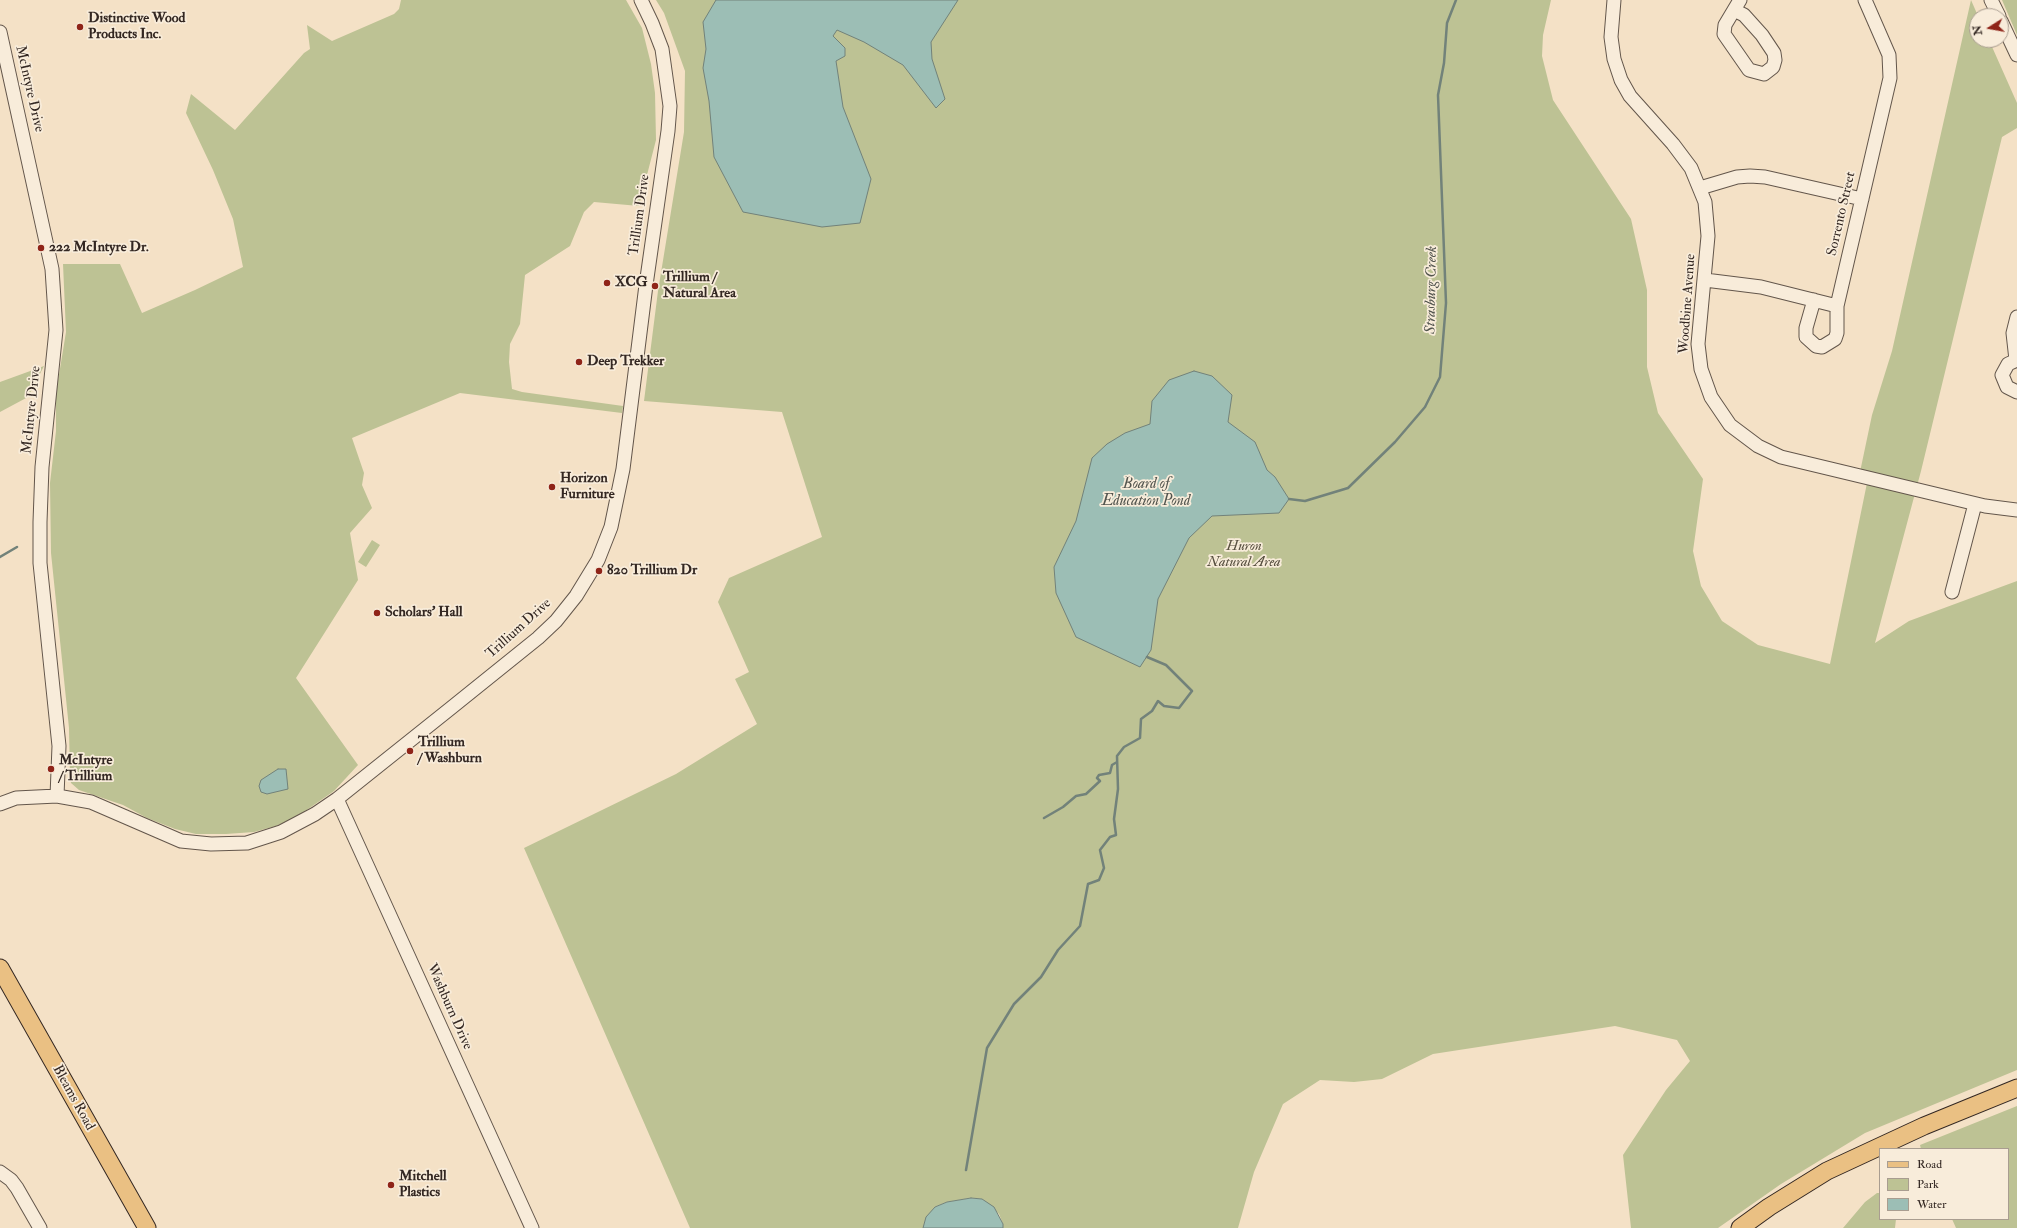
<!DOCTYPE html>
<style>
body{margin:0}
#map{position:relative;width:2017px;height:1228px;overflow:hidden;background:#f4e1c6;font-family:"IM FELL Double Pica",serif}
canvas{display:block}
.legend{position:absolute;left:1879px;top:1148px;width:130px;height:72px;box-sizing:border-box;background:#f8ecda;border:1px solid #a99d90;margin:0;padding:5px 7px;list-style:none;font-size:12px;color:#332722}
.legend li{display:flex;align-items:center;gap:8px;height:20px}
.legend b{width:20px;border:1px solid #a99d90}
.north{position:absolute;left:1969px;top:8px;width:40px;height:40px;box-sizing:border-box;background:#f8ecda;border:1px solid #a99d90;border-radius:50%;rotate:259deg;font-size:11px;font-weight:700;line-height:16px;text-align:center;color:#332722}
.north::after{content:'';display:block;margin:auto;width:14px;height:18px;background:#8f2418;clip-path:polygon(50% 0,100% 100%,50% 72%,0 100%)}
</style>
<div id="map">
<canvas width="2017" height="1228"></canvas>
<ul class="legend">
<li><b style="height:5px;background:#eac083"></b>Road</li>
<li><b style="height:11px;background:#bdc294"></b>Park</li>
<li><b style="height:11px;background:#9cbeb5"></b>Water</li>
</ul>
<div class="north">N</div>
</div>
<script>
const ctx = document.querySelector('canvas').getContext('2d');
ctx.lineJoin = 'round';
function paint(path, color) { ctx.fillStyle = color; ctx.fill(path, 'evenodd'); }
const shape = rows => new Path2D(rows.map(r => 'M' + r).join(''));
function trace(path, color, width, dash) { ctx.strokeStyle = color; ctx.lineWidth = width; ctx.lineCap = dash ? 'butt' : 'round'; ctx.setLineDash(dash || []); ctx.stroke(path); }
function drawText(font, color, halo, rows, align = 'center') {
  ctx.font = font + ' "IM FELL Double Pica",serif'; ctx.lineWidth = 3.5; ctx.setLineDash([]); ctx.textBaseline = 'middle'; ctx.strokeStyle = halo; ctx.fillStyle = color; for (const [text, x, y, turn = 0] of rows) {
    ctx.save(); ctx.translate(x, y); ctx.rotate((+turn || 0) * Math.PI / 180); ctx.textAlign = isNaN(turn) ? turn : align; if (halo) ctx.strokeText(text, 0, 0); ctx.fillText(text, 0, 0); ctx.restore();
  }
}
const green = shape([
 [401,0,626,0,642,28,651,64,655,93,656,140,639,206,594,202,584,212,570,246,525,275,520,324,510,344,509,362,512,389,522,392,623,406,622,413,460,393,352,438,364,473,362,485,372,508,350,533,358,580,296,678,358,765,334,791,298,816,276,826,254,832,226,834,196,834,175,829,147,818,123,805,79,790,71,783,70,777,69,728,51,553,50,483,56,431,56,393,66,332,63,264,120,264,142,313,195,290,243,267,233,219,213,170,186,113,191,94,235,130,304,53,310,49,307,25,332,41,394,14,399,9],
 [656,0,1551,0,1543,35,1542,56,1553,100,1631,219,1647,290,1647,367,1658,413,1703,479,1693,551,1701,586,1722,621,1758,645,1830,664,1867,483,1860,472,1872,415,1892,351,1971,0,1978,16,1977,40,1989,40,2017,103,2017,128,2002,137,1921,471,1875,643,1909,621,2017,581,2017,1070,1865,1133,1781,1184,1718,1228,1631,1228,1623,1155,1666,1090,1690,1061,1677,1040,1615,1026,1433,1054,1382,1079,1354,1082,1320,1080,1283,1104,1254,1172,1238,1228,1003,1228,1003,1224,999,1214,982,1199,971,1198,947,1202,935,1207,925,1228,690,1228,524,848,676,774,757,724,735,679,749,672,718,602,729,578,822,537,782,412,644,401,658,291,684,132,685,71,664,13],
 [2002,0,2017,0,2017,35],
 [44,366,28,397,0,412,0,382],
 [372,540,380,545,366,567,358,562],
 [2017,1106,2017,1228,1956,1228,1952,1219,2008,1219,2008,1149,1921,1149,1920,1145],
 [1877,1193,1880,1193,1880,1219,1896,1219,1895,1228,1843,1228,1865,1202]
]);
const water = shape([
 [716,0,958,0,931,42,932,59,945,99,936,108,903,65,864,42,837,30,833,36,845,48,845,56,836,61,843,107,871,179,860,223,822,227,743,212,714,157,709,101,703,68,706,49,703,22,716,0],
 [1194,371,1212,376,1232,395,1228,422,1255,442,1267,470,1275,477,1289,499,1279,513,1212,516,1189,538,1158,599,1151,650,1140,667,1076,637,1056,593,1054,567,1076,521,1092,458,1107,444,1125,433,1150,424,1152,401,1169,380,1194,371],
 [278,769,286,769,288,789,267,794,261,792,259,786,261,780,278,769],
 [971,1198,982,1199,994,1207,1003,1224,1003,1228,923,1228,926,1217,935,1207,947,1202,971,1198]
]);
const stream = shape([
 [1289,499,1305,501,1348,488,1395,442,1425,407,1440,377,1446,303,1438,95,1444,63,1447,23,1456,0],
 [0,557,17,547],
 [1044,818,1063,807,1076,796,1086,794,1100,781,1097,778,1099,775,1110,773,1112,765,1117,762],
 [966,1170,987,1048,1014,1004,1041,977,1058,950,1080,926,1088,884,1099,880,1104,868,1100,850,1110,837,1116,835,1114,819,1118,789,1117,756,1124,747,1140,738,1141,719,1152,711,1158,701,1164,706,1179,708,1192,691,1166,665,1147,657]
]);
const minor = shape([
 [1614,0,1611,37,1614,59,1621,80,1630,96,1673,144,1691,168,1705,202,1708,236,1698,344,1701,369,1711,397,1730,425,1758,446,1781,457,1985,506,2017,510],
 [1991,0,1999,16],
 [1734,10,1744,15,1762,35,1774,53,1775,60,1773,67,1764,74,1749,70,1724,34,1725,25,1740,0],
 [2001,21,2017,55],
 [0,32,52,269,56,330,42,467,40,522,40,563,59,746,57,796],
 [1700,188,1737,177,1750,176,1765,177,1862,199],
 [1705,280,1761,287,1837,306],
 [1814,300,1806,328,1806,337,1816,346,1822,347,1835,339,1837,333,1837,306,1890,78,1889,55,1865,0],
 [2016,360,2013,333,2017,317],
 [2017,360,2008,364,2002,375,2007,387,2017,392],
 [1952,592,1975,504],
 [337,799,532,1228],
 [0,804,16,798,57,796,91,802,181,841,211,844,247,843,281,832,315,814,337,799,451,708,538,638,556,621,576,596,598,560,611,527,623,469,646,285,668,131,670,106,662,49,652,23,641,0],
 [0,1172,11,1180,17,1188,40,1228]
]);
const major = shape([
 [0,968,147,1228],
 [1740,1228,1769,1207,1827,1171,1924,1126,2017,1088]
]);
const markers = [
 [80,27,4,"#8f2418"],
 [41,248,4,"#8f2418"],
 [607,283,4,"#8f2418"],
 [655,286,4,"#8f2418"],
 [579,362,4,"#8f2418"],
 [552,487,4,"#8f2418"],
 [599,571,4,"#8f2418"],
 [377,613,4,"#8f2418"],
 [410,751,4,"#8f2418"],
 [51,769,4,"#8f2418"],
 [391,1185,4,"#8f2418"]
];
const poiNames = [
 ["Distinctive Wood",88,19],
 ["Products Inc.",88,35],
 ["222 McIntyre Dr.",49,248],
 ["Trillium /",663,278],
 ["Natural Area",663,294],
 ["XCG",615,283],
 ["Deep Trekker",587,362],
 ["Horizon",560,479],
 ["Furniture",560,495],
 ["820 Trillium Dr",607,571],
 ["Scholars' Hall",385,613],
 ["Trillium",418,743],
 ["/ Washburn",418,759],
 ["McIntyre",59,761],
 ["/ Trillium",59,777],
 ["Mitchell",399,1177],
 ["Plastics",399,1193]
];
const streetNames = [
 ["McIntyre Drive",29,89,77],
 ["Sorrento Street",1842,214,-77],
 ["Trillium Drive",640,215,-82],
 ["Woodbine Avenue",1688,304,-86],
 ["McIntyre Drive",32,410,-84],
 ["Trillium Drive",519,629,-42],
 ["Washburn Drive",449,1007,66],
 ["Bleams Road",73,1098,61]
];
const parkNames = [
 ["Huron",1244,547],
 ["Natural Area",1244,563]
];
const waterNames = [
 ["Strasburg Creek",1432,290,-89],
 ["Board of",1146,485],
 ["Education Pond",1146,502]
];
paint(green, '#bdc294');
paint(water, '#9cbeb5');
trace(water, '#72827a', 1);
trace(stream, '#72827a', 2.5);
trace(minor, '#63564b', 15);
trace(major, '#332722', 19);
trace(minor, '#f8ecda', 13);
trace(major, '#eac083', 17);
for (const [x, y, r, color] of markers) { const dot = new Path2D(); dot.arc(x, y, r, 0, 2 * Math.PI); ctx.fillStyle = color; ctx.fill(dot); trace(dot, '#f8ecda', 1.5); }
drawText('bold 14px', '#332722', '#f8ecda', poiNames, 'left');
drawText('14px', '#332722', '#f8ecda', streetNames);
drawText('italic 14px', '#564e3e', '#f8ecda', parkNames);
drawText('italic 15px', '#52544e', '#f8ecda', waterNames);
</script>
